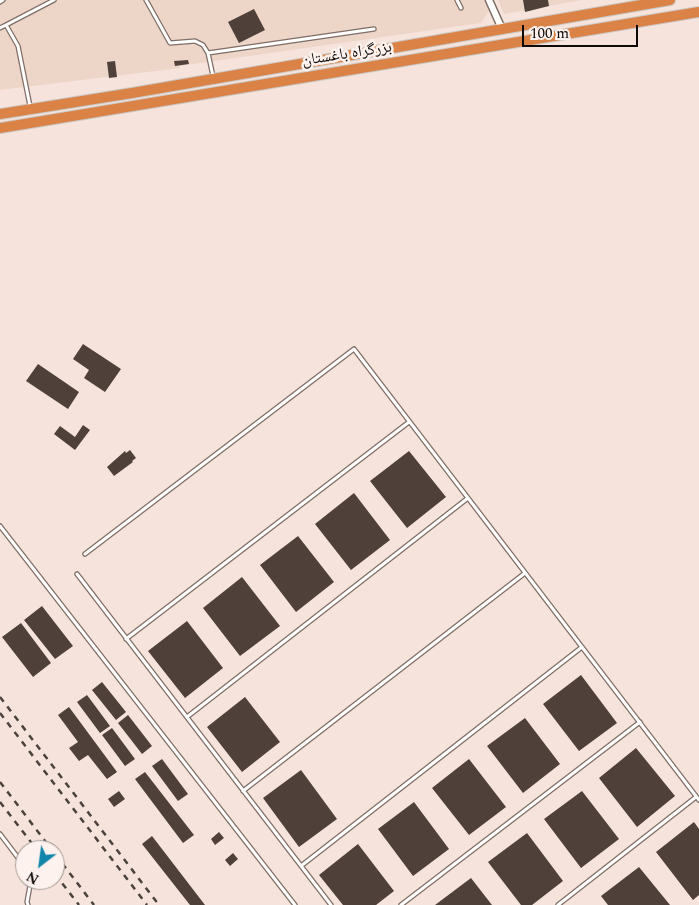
<!DOCTYPE html>
<meta charset="utf-8">
<style>
body{margin:0}
#map{position:relative;width:699px;height:905px;overflow:hidden;background:#f6e3db;font-family:Spectral,serif}
canvas{display:block}
.north{position:absolute;left:15px;top:840px;width:50px;height:50px;box-sizing:border-box;background:#fdf2ed;border:1px solid #9e9591;border-radius:50%;rotate:210deg;font-size:14px;font-weight:700;line-height:20px;text-align:center;color:#0f0a07}
.north::after{content:'';display:block;margin:auto;width:18px;height:22px;background:#1285ab;clip-path:polygon(50% 0,100% 100%,50% 72%,0 100%)}
.scale{position:absolute;left:522px;top:25px;width:116px;height:22px;box-sizing:border-box;border:2px solid #0f0a07;border-top:0;padding-left:6px;font-size:15px;line-height:18px;white-space:nowrap;color:#0f0a07;-webkit-text-stroke:4px #fdf2ed;paint-order:stroke}
</style>
<div id="map">
<canvas width="699" height="905"></canvas>
<div class="north">N</div>
<div class="scale">100 m</div>
</div>
<script>
const ctx = document.querySelector('canvas').getContext('2d');
ctx.lineJoin = 'round';
function paint(path, color) { ctx.fillStyle = color; ctx.fill(path, 'evenodd'); }
const shape = rows => new Path2D(rows.map(r => 'M' + r).join(''));
function trace(path, color, width, dash) { ctx.strokeStyle = color; ctx.lineWidth = width; ctx.lineCap = dash ? 'butt' : 'round'; ctx.setLineDash(dash || []); ctx.stroke(path); }
function drawText(font, color, halo, rows, align = 'center') {
  ctx.font = font + ' Spectral,"Noto Naskh Arabic",serif'; ctx.lineWidth = 5; ctx.setLineDash([]); ctx.textBaseline = 'middle'; ctx.strokeStyle = halo; ctx.fillStyle = color; for (const [text, x, y, turn = 0] of rows) {
    ctx.save(); ctx.translate(x, y); ctx.rotate((+turn || 0) * Math.PI / 180); ctx.textAlign = isNaN(turn) ? turn : align; if (halo) ctx.strokeText(text, 0, 0); ctx.fillText(text, 0, 0); ctx.restore();
  }
}
const built = shape([
 [0,0,488,0,491,7,481,23,179,66,180,68,0,90],
 [498,0,582,0,504,14]
]);
const building = shape([
 [523,0,548,0,549,6,525,12],
 [254,9,265,30,239,43,228,22],
 [188,60,189,64,175,66,174,61],
 [115,61,117,77,109,78,107,62],
 [83,344,121,369,105,392,84,378,89,370,73,359],
 [38,364,79,392,68,409,26,381],
 [83,425,90,430,75,450,54,434,60,426,75,437],
 [130,450,136,458,132,461,133,462,114,476,107,467,125,451,126,453],
 [409,451,446,497,407,528,370,481],
 [354,493,390,540,351,570,315,524],
 [298,536,334,582,296,612,260,565],
 [242,577,280,626,240,656,203,608],
 [42,606,73,646,55,659,24,620],
 [187,621,223,668,185,698,148,651],
 [21,623,51,663,33,677,2,637],
 [581,675,617,723,579,751,543,704],
 [102,682,126,712,116,720,92,690],
 [87,695,110,726,100,733,77,702],
 [245,697,280,742,242,772,207,727],
 [69,707,117,772,107,779,88,755,79,761,69,748,78,742,58,715],
 [128,715,152,746,142,754,118,723],
 [525,718,560,764,523,793,487,746],
 [112,728,135,759,125,766,102,735],
 [636,748,675,796,637,827,599,778],
 [162,759,188,794,178,801,152,766],
 [469,759,506,807,469,835,432,788],
 [301,770,337,819,299,847,263,798],
 [145,772,194,835,183,843,135,779],
 [119,791,125,799,114,807,108,799],
 [582,791,619,839,581,868,544,819],
 [414,802,449,849,413,876,378,829],
 [694,822,699,829,699,895,693,900,656,852],
 [219,832,224,838,215,845,211,839],
 [527,833,563,881,532,905,521,905,488,862],
 [152,836,205,905,190,905,142,844],
 [358,844,394,891,376,905,343,905,319,875],
 [233,853,238,859,230,866,225,860],
 [639,867,670,905,608,905,601,896],
 [471,878,492,905,435,905]
]);
const service = shape([
 [146,0,170,43,195,41,203,45,208,53,213,76],
 [457,0,461,8],
 [0,2,3,0],
 [6,25,54,0],
 [0,28,6,25,18,46,30,106],
 [208,53,374,29],
 [0,526,295,905],
 [85,554,354,349,699,800],
 [77,574,331,905],
 [126,639,409,422],
 [187,717,468,498],
 [243,791,525,573],
 [0,834,25,867],
 [301,866,582,647],
 [28,905,27,902,31,880],
 [401,905,640,722],
 [558,905,696,797]
]);
const minor = shape([
 [489,0,502,29]
]);
const trunk = shape([
 [0,114,132,93,670,0],
 [0,128,699,12]
]);
const rail = shape([
 [0,697,159,905],
 [0,713,147,905],
 [0,782,52,850],
 [0,802,37,850],
 [55,854,94,905],
 [55,874,79,905]
]);
const streetNames = [
 ["بزرگراه باغستان",347,55,-9]
];
paint(built, '#edd5c8');
paint(building, '#4f4039');
trace(service, '#7e6e66', 5.5);
trace(minor, '#7e6e66', 9);
trace(trunk, '#cac9c8', 12);
trace(service, '#fff', 3);
trace(minor, '#fff', 6);
trace(trunk, '#db8246', 10);
trace(rail, '#4b423e', 2.5, [6, 6]);
drawText('16px', '#0f0a07', '#fdf2ed', streetNames);
</script>
